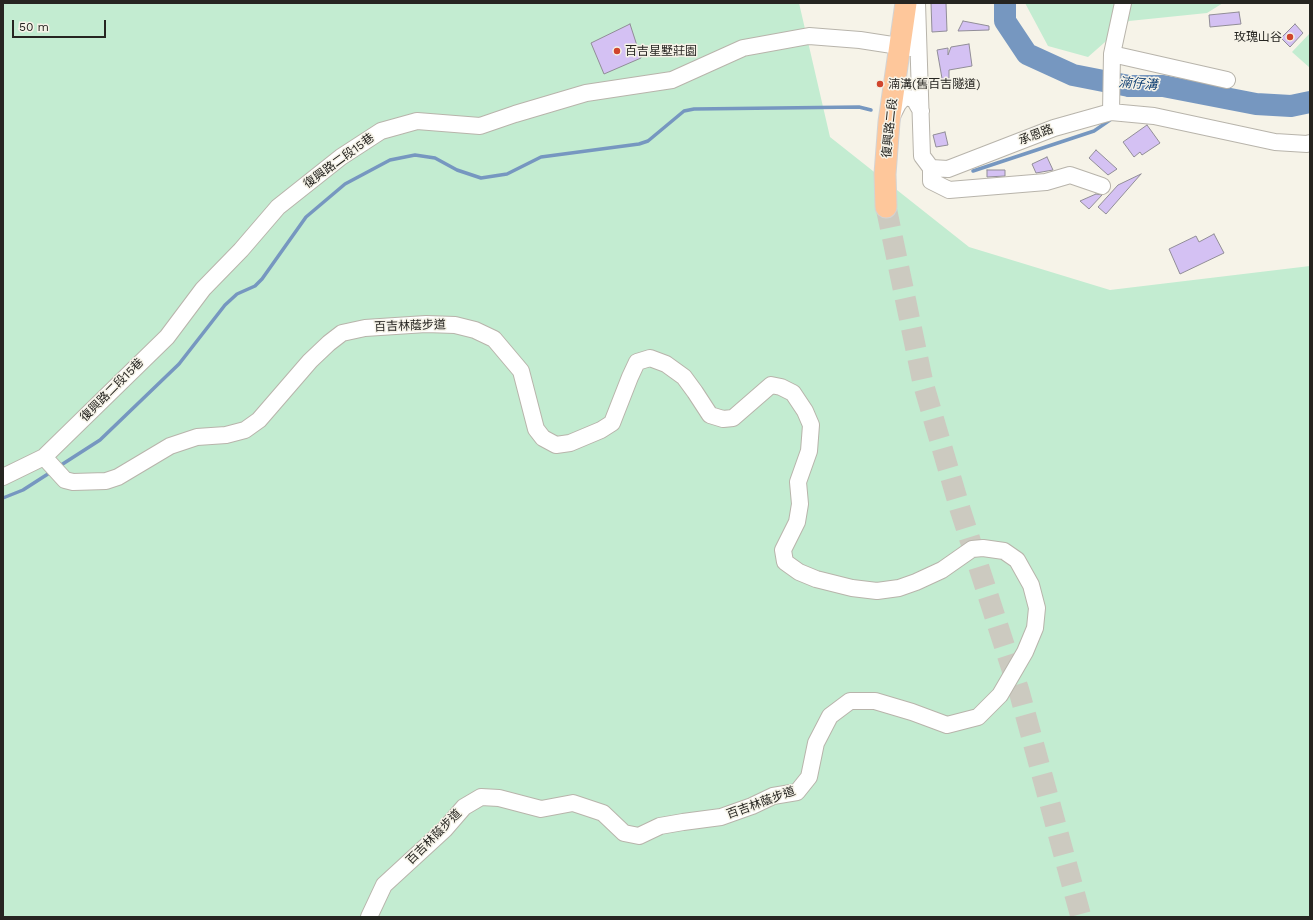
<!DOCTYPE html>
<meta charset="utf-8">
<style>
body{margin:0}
#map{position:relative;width:1313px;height:920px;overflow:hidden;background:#f6f3e8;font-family:"Work Sans",sans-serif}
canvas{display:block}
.frame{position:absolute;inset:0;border:4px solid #262521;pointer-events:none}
.scale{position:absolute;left:12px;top:20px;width:94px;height:18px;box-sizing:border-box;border:2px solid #262521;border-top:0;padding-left:5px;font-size:12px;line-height:14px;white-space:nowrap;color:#262521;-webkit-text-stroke:3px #f6f3e8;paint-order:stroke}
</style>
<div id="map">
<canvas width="1313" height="920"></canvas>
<div class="frame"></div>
<div class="scale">50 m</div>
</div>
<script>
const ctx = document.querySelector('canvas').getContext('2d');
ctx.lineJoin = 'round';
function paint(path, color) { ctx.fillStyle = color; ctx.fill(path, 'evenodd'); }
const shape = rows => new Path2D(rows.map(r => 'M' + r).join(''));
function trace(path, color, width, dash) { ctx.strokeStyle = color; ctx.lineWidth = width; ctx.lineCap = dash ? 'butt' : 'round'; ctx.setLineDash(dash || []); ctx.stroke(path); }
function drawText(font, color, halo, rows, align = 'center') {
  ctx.font = font + ' "Work Sans","Noto Sans TC",sans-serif'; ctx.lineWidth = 3; ctx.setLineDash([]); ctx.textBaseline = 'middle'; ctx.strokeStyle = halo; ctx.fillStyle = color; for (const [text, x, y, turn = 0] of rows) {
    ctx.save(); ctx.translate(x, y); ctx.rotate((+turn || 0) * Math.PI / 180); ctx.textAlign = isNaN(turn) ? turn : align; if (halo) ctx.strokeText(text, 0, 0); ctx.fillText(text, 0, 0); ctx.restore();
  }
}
const green = shape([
 [3,3,799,3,830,137,969,247,1110,290,1310,266,1310,917,3,917],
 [1025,3,1223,3,1207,13,1129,21,1088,57,1048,46],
 [1310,33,1310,68,1292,52]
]);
const stream = shape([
 [1127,95,1129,86],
 [973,171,1094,131,1110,120],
 [58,467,100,440,179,364,225,305,237,294,255,286,262,279,306,217,345,184,390,160,415,155,435,158,457,170,481,178,507,174,541,157,639,144,648,141,684,111,694,109,859,107,871,110],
 [3,498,23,490,51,472]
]);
const river = shape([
 [1005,3,1005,21,1027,54,1073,75,1129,86,1163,86,1256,104,1291,106,1310,102]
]);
const building = shape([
 [931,3,946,3,947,31,932,32,931,3],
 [1239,12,1241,24,1210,27,1209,15,1239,12],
 [963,21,989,26,989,30,958,31,963,21],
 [630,24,641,58,604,74,591,43,630,24],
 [1295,24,1303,33,1290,47,1281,38,1295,24],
 [969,44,972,66,949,70,949,84,943,84,937,50,948,48,948,55,951,47,969,44],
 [1147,125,1160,143,1142,155,1140,152,1134,157,1123,142,1147,125],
 [945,132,948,145,936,147,933,135,945,132],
 [1096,150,1117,169,1108,175,1089,158,1096,150],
 [1047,157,1053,170,1036,173,1032,164,1047,157],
 [987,170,1005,170,1005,176,987,177,987,170],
 [1141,174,1106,214,1098,207,1118,185,1141,174],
 [1096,194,1102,195,1089,209,1080,201,1096,194],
 [1214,234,1224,253,1180,274,1169,249,1196,236,1199,242,1214,234]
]);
const majorTunnel = shape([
 [886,207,923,383,960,509,1019,691,1081,917]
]);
const minor = shape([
 [917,3,922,156,931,168,948,169,1054,128,1111,112,1154,116,1275,142,1307,144,1310,143],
 [1112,54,1227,80],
 [1111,112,1112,54,1123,3],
 [892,116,898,104,904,97,914,99,921,111],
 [931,168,931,181,949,190,1046,182,1070,175,1102,186],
 [44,457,65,480,73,482,106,481,118,477,170,446,197,437,226,435,245,430,259,420,310,361,329,343,342,333,365,328,426,324,455,325,475,330,494,339,521,371,536,429,543,438,556,445,570,443,601,430,612,423,630,377,637,362,650,358,666,364,684,377,695,392,710,415,723,419,733,418,771,385,781,387,793,393,805,411,811,425,809,451,798,482,800,504,797,522,783,550,785,562,799,572,816,579,852,588,877,591,899,588,916,582,942,570,972,549,983,548,1004,551,1017,560,1031,585,1037,608,1035,628,1025,652,1000,695,978,717,947,725,912,712,875,701,850,701,830,716,816,743,809,777,797,792,773,796,752,806,721,817,683,822,660,826,639,836,624,833,603,813,573,803,541,809,499,798,481,797,464,807,445,829,384,885,369,917],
 [3,477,44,457,167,337,203,289,241,250,278,207,341,157,381,131,417,121,480,126,515,114,586,93,672,80,743,48,809,36,860,40,918,49]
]);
const major = shape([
 [886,207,885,174,889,122,906,3]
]);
const markers = [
 [1290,37,4,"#d0452d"],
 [617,51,4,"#d0452d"],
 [880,84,4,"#d0452d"]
];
const poiNames = [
 ["玫瑰山谷",1282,37,"right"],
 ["百吉星墅莊園",625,51],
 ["湳溝(舊百吉隧道)",888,84]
];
const streetNames = [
 ["復興路二段",890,128,-84],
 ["承恩路",1036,135,-21],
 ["復興路二段15巷",339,161,-36],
 ["百吉林蔭步道",410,326,-2],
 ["復興路二段15巷",112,390,-45],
 ["百吉林蔭步道",761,803,-20],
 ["百吉林蔭步道",434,837,-45]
];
const waterNames = [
 ["湳仔溝",1138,84,4]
];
paint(green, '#c3ecd1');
trace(stream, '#7697c0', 3.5);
trace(river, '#7697c0', 22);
paint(building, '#d4c1f3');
trace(building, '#918d97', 1);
trace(majorTunnel, '#cccac0', 21, [21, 10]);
trace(minor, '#b8b4ab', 18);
trace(major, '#d4d3d3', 23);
trace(minor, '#fff', 16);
trace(major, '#fec79b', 21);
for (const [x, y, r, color] of markers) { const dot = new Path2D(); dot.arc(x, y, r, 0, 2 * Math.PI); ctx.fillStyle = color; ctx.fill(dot); trace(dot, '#f6f3e8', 1.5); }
drawText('12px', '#262521', '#f6f3e8', poiNames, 'left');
drawText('12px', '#262521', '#f6f3e8', streetNames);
drawText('italic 13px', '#104074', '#f6f3e8', waterNames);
</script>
